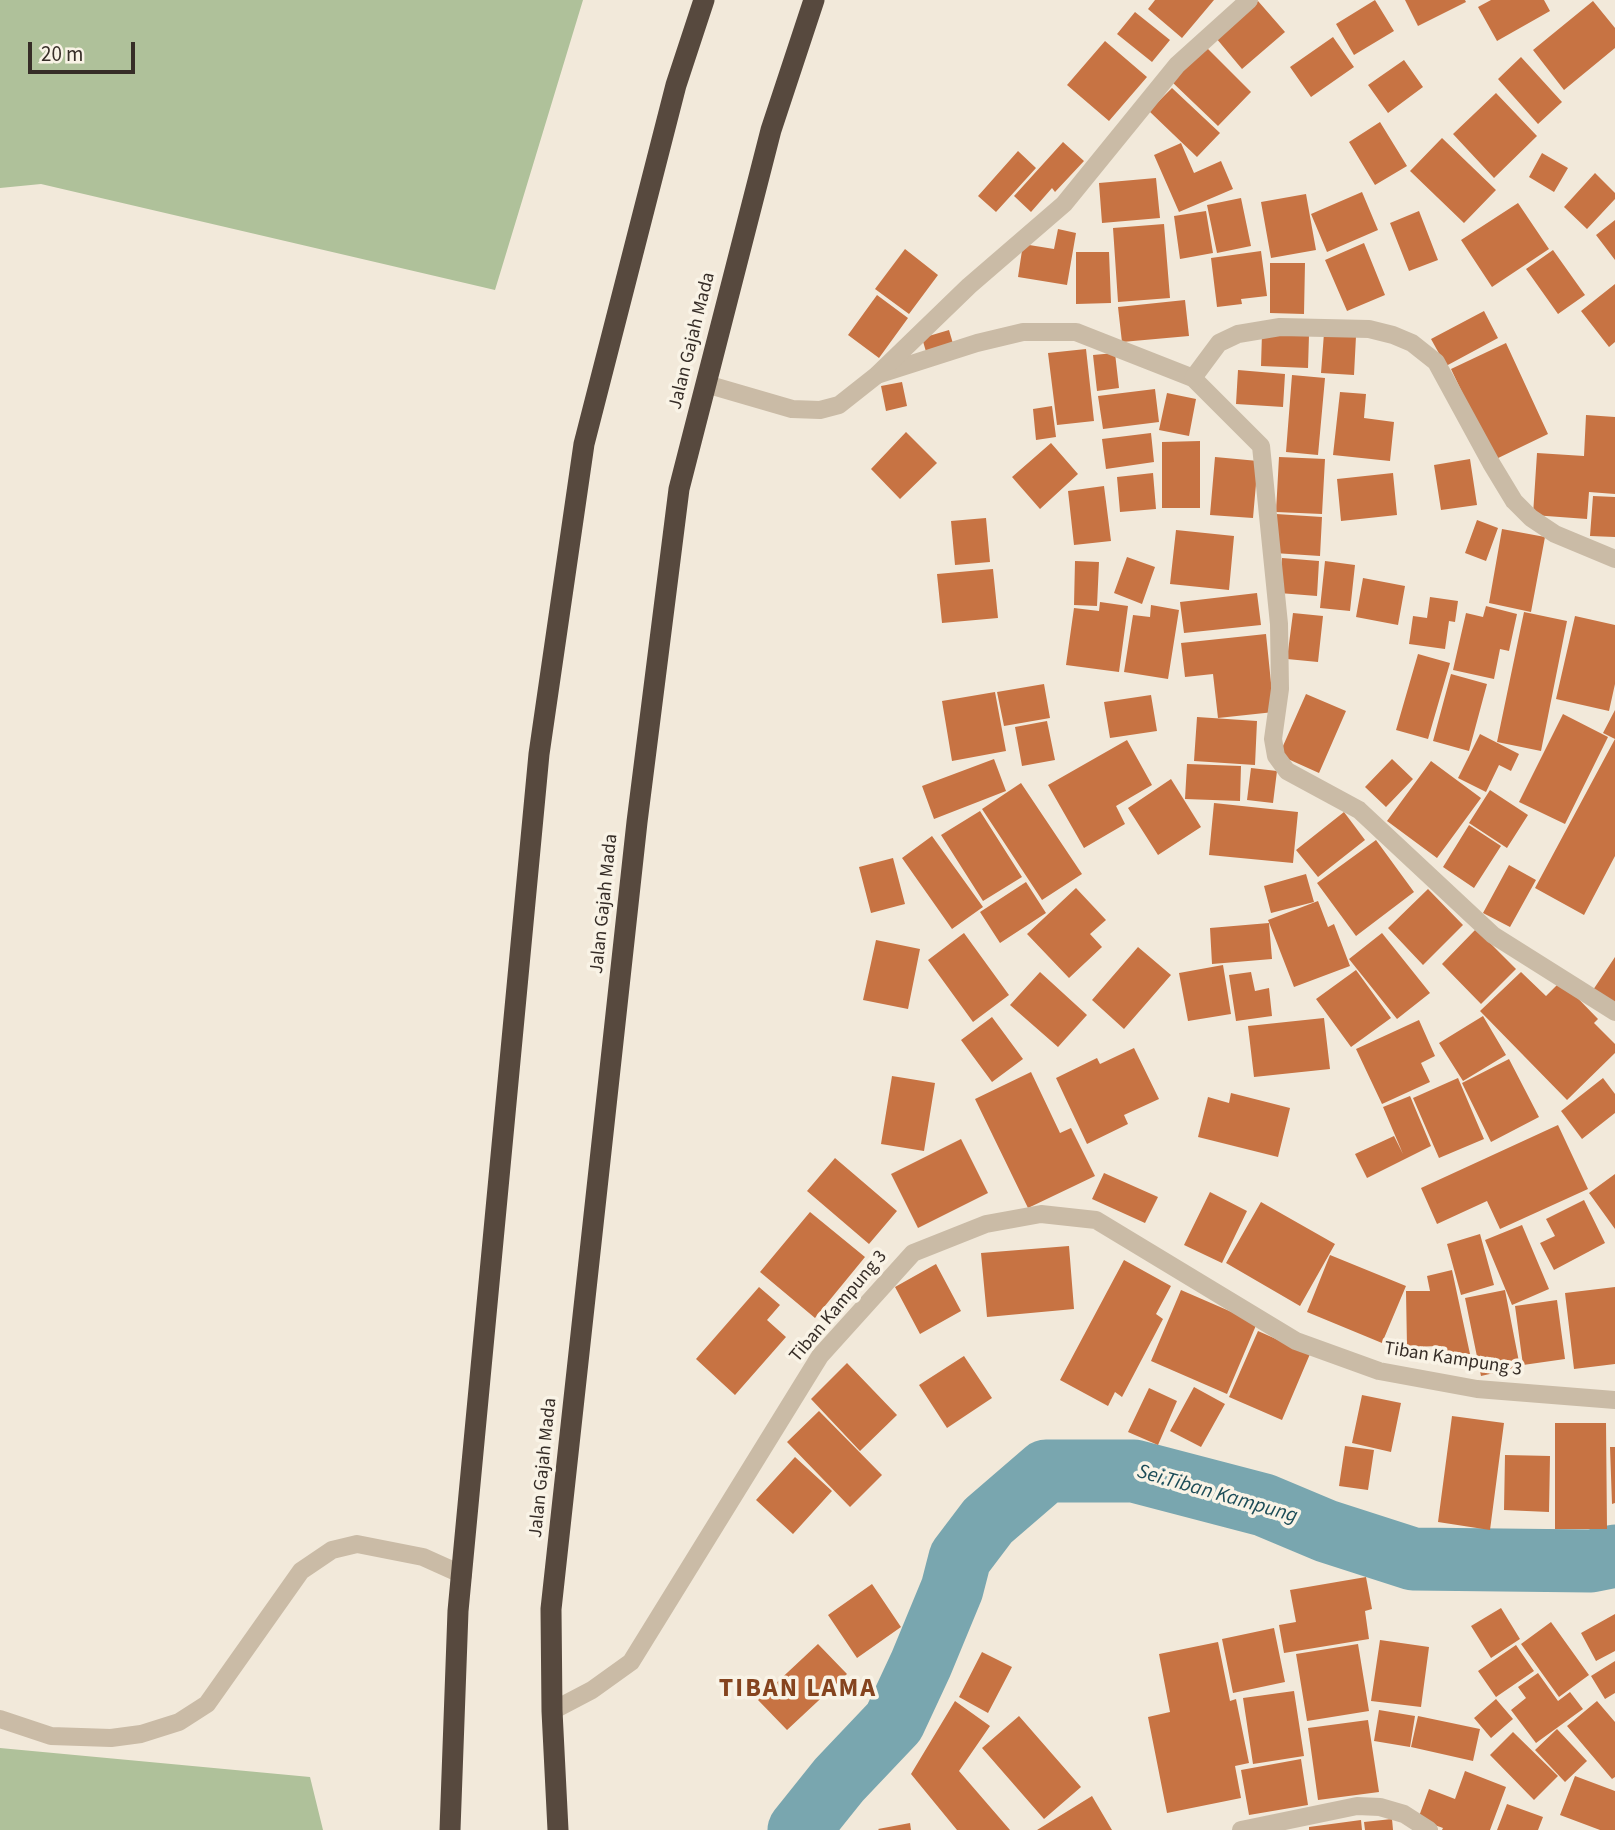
<!DOCTYPE html>
<style>
body{margin:0}
#map{position:relative;width:1615px;height:1830px;overflow:hidden;background:#f2e9da;font-family:"Source Sans 3",sans-serif}
canvas{display:block}
.scale{position:absolute;left:28px;top:42px;width:107px;height:32px;box-sizing:border-box;border:4px solid #362d27;border-top:0;padding-left:9px;font-size:21px;line-height:24px;white-space:nowrap;color:#362d27;-webkit-text-stroke:5px #f9f3e6;paint-order:stroke}
</style>
<div id="map">
<canvas width="1615" height="1830"></canvas>
<div class="scale">20 m</div>
</div>
<script>
const ctx = document.querySelector('canvas').getContext('2d');
ctx.lineJoin = 'round';
function paint(path, color) { ctx.fillStyle = color; ctx.fill(path, 'evenodd'); }
const shape = rows => new Path2D(rows.map(r => 'M' + r).join(''));
function trace(path, color, width, dash) { ctx.strokeStyle = color; ctx.lineWidth = width; ctx.lineCap = dash ? 'butt' : 'round'; ctx.setLineDash(dash || []); ctx.stroke(path); }
function drawText(font, color, halo, rows, align = 'center') {
  ctx.font = font + ' "Source Sans 3",sans-serif'; ctx.lineWidth = 7; ctx.setLineDash([]); ctx.textBaseline = 'middle'; ctx.strokeStyle = halo; ctx.fillStyle = color; for (const [text, x, y, turn = 0] of rows) {
    ctx.save(); ctx.translate(x, y); ctx.rotate((+turn || 0) * Math.PI / 180); ctx.textAlign = isNaN(turn) ? turn : align; if (halo) ctx.strokeText(text, 0, 0); ctx.fillText(text, 0, 0); ctx.restore();
  }
}
const green = shape([
 [0,0,583,0,495,290,41,184,0,188],
 [0,1748,310,1777,323,1830,0,1830]
]);
const river = shape([
 [799,1830,839,1780,894,1722,921,1664,952,1589,960,1558,988,1521,1046,1471,1134,1471,1264,1505,1326,1531,1413,1559,1591,1561,1615,1556]
]);
const building = shape([
 [1155,0,1214,0,1182,38,1148,9],
 [1375,0,1394,31,1354,55,1336,24],
 [1405,0,1465,0,1466,2,1418,26],
 [1491,0,1544,0,1550,11,1497,41,1478,7],
 [1258,1,1285,32,1242,69,1216,38],
 [1593,1,1615,28,1615,48,1564,90,1533,50],
 [1135,12,1170,40,1152,62,1117,34],
 [1333,37,1354,67,1311,97,1290,67],
 [1105,41,1147,77,1109,121,1067,85],
 [1205,46,1251,92,1218,126,1171,81],
 [1521,57,1562,102,1538,124,1498,79],
 [1404,60,1423,87,1388,113,1368,85],
 [1172,88,1220,133,1197,157,1149,111],
 [1496,93,1537,136,1494,178,1453,134],
 [1380,122,1407,166,1375,185,1349,142],
 [1442,138,1496,190,1464,223,1410,171],
 [1063,142,1084,161,1055,192,1052,188,1031,212,1014,196],
 [1181,143,1194,173,1221,161,1233,189,1179,212,1154,155],
 [1018,151,1036,168,996,212,978,196],
 [1542,153,1568,168,1554,192,1529,177],
 [1595,173,1615,193,1615,199,1587,229,1564,207],
 [1156,178,1160,218,1102,223,1099,183],
 [1362,192,1378,230,1327,252,1311,214],
 [1306,194,1316,250,1271,258,1261,202],
 [1241,198,1251,246,1217,253,1207,205],
 [1518,203,1549,249,1492,287,1461,240],
 [1206,211,1213,253,1180,259,1174,216],
 [1419,211,1438,260,1409,271,1390,223],
 [1615,220,1615,260,1596,235],
 [1164,224,1170,298,1118,302,1113,228],
 [1058,229,1076,233,1067,285,1018,277,1023,244,1054,249],
 [1364,243,1385,295,1347,311,1325,260],
 [905,249,938,275,909,314,875,289],
 [1553,250,1585,295,1558,314,1526,269],
 [1261,251,1267,296,1241,299,1242,304,1217,307,1211,258],
 [1076,252,1109,252,1111,303,1076,304],
 [1270,263,1305,263,1304,314,1270,313],
 [1615,284,1615,342,1609,347,1581,311],
 [877,295,908,318,879,358,848,335],
 [1185,300,1189,336,1122,342,1118,307],
 [1484,311,1498,338,1446,366,1431,339],
 [949,330,954,347,927,355,922,338],
 [1262,333,1309,335,1308,368,1261,366],
 [1324,333,1356,336,1354,375,1321,373],
 [1506,343,1548,434,1494,460,1451,369],
 [1086,349,1094,421,1057,425,1048,353],
 [1115,353,1119,388,1097,391,1093,355],
 [1238,370,1285,374,1283,407,1236,404],
 [1292,375,1325,378,1318,455,1286,452],
 [902,382,907,406,886,411,881,386],
 [1155,389,1159,422,1103,429,1098,396],
 [1340,392,1366,394,1364,418,1394,422,1390,461,1333,455],
 [1167,393,1196,399,1189,436,1159,430],
 [1052,406,1056,437,1036,440,1033,409],
 [1586,415,1615,417,1615,494,1589,492,1587,519,1533,515,1537,453,1584,456],
 [906,432,937,463,900,499,871,469],
 [1151,433,1154,462,1106,469,1102,439],
 [1200,441,1200,508,1162,508,1162,442],
 [1051,443,1078,474,1040,509,1012,477],
 [1215,457,1258,461,1253,518,1210,515],
 [1279,457,1325,459,1322,514,1276,512],
 [1470,459,1477,505,1441,510,1434,465],
 [1153,473,1156,509,1120,512,1117,477],
 [1393,473,1397,515,1341,521,1337,479],
 [1104,486,1111,541,1074,545,1068,491],
 [1593,496,1615,497,1615,537,1590,536],
 [1276,514,1322,517,1320,556,1274,553],
 [986,518,990,562,955,565,951,521],
 [1477,520,1498,528,1486,561,1465,553],
 [1502,529,1545,537,1531,612,1489,603],
 [1176,530,1234,536,1229,590,1170,584],
 [1127,557,1155,567,1142,604,1114,593],
 [1282,558,1319,561,1317,596,1279,593],
 [1075,561,1099,562,1097,606,1074,605],
 [1325,561,1355,565,1350,611,1320,608],
 [993,569,998,618,942,623,937,574],
 [1363,578,1405,586,1398,625,1356,617],
 [1257,593,1261,625,1184,633,1180,602],
 [1430,597,1458,601,1455,622,1449,621,1445,649,1409,644,1413,616,1427,618],
 [1100,602,1128,606,1119,672,1066,665,1074,608,1099,611],
 [1151,605,1179,610,1168,679,1124,672,1133,615,1150,617],
 [1486,606,1517,614,1509,651,1500,649,1494,679,1453,670,1466,613,1483,617],
 [1524,612,1567,621,1541,751,1497,742],
 [1293,613,1323,616,1318,662,1287,659],
 [1575,616,1615,625,1615,684,1609,711,1556,699],
 [1266,634,1274,712,1218,718,1213,674,1185,677,1181,643],
 [1418,654,1450,663,1428,739,1396,730],
 [1451,674,1487,684,1469,751,1433,741],
 [1044,684,1050,718,1004,726,997,692],
 [995,692,1006,751,952,761,942,701],
 [1306,694,1346,711,1319,773,1279,755],
 [1151,695,1157,731,1110,738,1104,702],
 [1615,710,1615,856,1584,915,1535,888,1615,739,1603,733],
 [1563,714,1608,737,1565,824,1519,802],
 [1197,717,1257,721,1255,765,1194,761],
 [1047,721,1055,760,1022,766,1015,727],
 [1480,734,1519,754,1511,771,1499,765,1486,792,1458,778],
 [1127,740,1152,785,1116,806,1125,824,1084,848,1048,785],
 [994,759,1006,791,934,819,922,786],
 [1392,759,1413,779,1386,807,1365,787],
 [1431,761,1481,798,1437,858,1387,821],
 [1187,764,1241,766,1240,801,1185,799],
 [1251,768,1277,771,1273,803,1247,800],
 [1171,779,1201,827,1158,855,1128,808],
 [1021,783,1082,874,1042,900,982,809],
 [1490,790,1528,815,1507,848,1469,823],
 [1214,803,1298,812,1293,863,1209,855],
 [980,811,1022,877,983,901,941,835],
 [1344,812,1365,840,1318,877,1296,850],
 [1469,825,1501,846,1474,888,1443,867],
 [932,836,983,907,952,929,902,858],
 [1376,840,1414,892,1356,936,1317,883],
 [893,858,905,904,871,913,859,867],
 [1509,865,1536,880,1510,927,1483,913],
 [1306,874,1314,902,1271,913,1264,886],
 [1026,882,1046,913,1000,943,980,912],
 [1076,888,1106,920,1090,934,1102,947,1069,978,1027,934],
 [1428,889,1463,925,1423,965,1388,928],
 [1318,901,1328,927,1334,924,1350,966,1294,987,1268,920],
 [1269,923,1272,959,1212,964,1210,928],
 [1476,929,1516,969,1481,1004,1442,964],
 [964,933,1009,995,973,1022,928,960],
 [1382,933,1430,993,1397,1019,1349,959],
 [876,940,920,949,908,1009,863,1000],
 [1138,947,1171,975,1124,1029,1092,1000],
 [1615,957,1615,1005,1593,990],
 [1223,965,1231,1014,1188,1021,1179,973],
 [1356,970,1391,1018,1351,1047,1316,999],
 [1040,972,1087,1015,1058,1047,1010,1005],
 [1251,972,1255,991,1269,988,1272,1016,1236,1021,1229,975],
 [1521,972,1546,996,1561,981,1598,1019,1594,1023,1615,1044,1615,1053,1567,1100,1480,1011],
 [1483,1016,1506,1055,1463,1081,1439,1043],
 [992,1017,1023,1059,992,1082,961,1040],
 [1324,1018,1330,1069,1254,1077,1248,1026],
 [1419,1020,1435,1056,1421,1063,1430,1082,1382,1104,1356,1049],
 [1134,1048,1159,1099,1124,1115,1128,1124,1087,1144,1056,1078,1097,1058,1100,1064],
 [1509,1059,1539,1117,1491,1142,1462,1083],
 [1031,1072,1060,1133,1071,1128,1095,1176,1028,1208,975,1099],
 [892,1076,935,1083,924,1151,881,1144],
 [1458,1078,1484,1139,1439,1158,1413,1098],
 [1603,1078,1615,1094,1615,1113,1582,1139,1561,1111],
 [1231,1093,1290,1108,1278,1157,1198,1137,1208,1097,1229,1103],
 [1410,1096,1431,1146,1367,1178,1355,1154,1394,1136,1403,1154,1383,1107],
 [1558,1125,1588,1189,1500,1229,1487,1201,1437,1224,1421,1188],
 [961,1139,988,1193,918,1228,891,1174],
 [835,1158,897,1211,869,1244,807,1191],
 [1104,1173,1158,1197,1145,1223,1092,1199],
 [1615,1174,1615,1229,1589,1193],
 [1210,1192,1247,1211,1222,1263,1184,1245],
 [1584,1200,1605,1243,1554,1270,1540,1243,1555,1236,1546,1219],
 [1261,1202,1335,1244,1300,1306,1226,1263],
 [810,1212,865,1257,815,1318,760,1272],
 [1522,1225,1549,1289,1512,1305,1485,1240],
 [1480,1234,1494,1285,1461,1295,1447,1244],
 [1069,1246,1074,1309,987,1317,981,1253],
 [1330,1255,1406,1286,1382,1343,1307,1312],
 [1124,1260,1171,1286,1156,1314,1163,1319,1122,1397,1115,1392,1108,1406,1060,1380],
 [936,1264,961,1311,920,1334,895,1287],
 [1452,1270,1470,1354,1444,1359,1441,1346,1407,1347,1406,1291,1430,1291,1427,1276],
 [759,1287,780,1305,767,1320,786,1337,735,1395,696,1359],
 [1615,1287,1615,1364,1574,1369,1565,1293],
 [1181,1290,1257,1323,1227,1394,1151,1361],
 [1505,1290,1520,1367,1481,1376,1465,1298],
 [1557,1300,1565,1359,1523,1365,1515,1306],
 [1258,1331,1310,1354,1282,1420,1229,1397],
 [964,1356,992,1398,947,1428,919,1385],
 [847,1363,897,1415,860,1451,811,1399],
 [1194,1387,1225,1404,1201,1447,1170,1431],
 [1149,1388,1177,1401,1158,1445,1128,1432],
 [1362,1395,1401,1403,1391,1452,1352,1443],
 [819,1411,882,1475,850,1507,787,1442],
 [1452,1416,1504,1423,1490,1530,1438,1522],
 [1555,1423,1606,1423,1607,1529,1555,1529],
 [1345,1446,1374,1450,1368,1490,1339,1486],
 [1610,1447,1615,1447,1615,1503,1612,1504],
 [1505,1455,1550,1456,1549,1512,1504,1510],
 [795,1457,832,1491,793,1534,756,1500],
 [1366,1577,1372,1609,1365,1611,1369,1639,1284,1653,1279,1625,1296,1622,1290,1590],
 [872,1584,901,1627,857,1658,828,1615],
 [1501,1608,1520,1639,1491,1658,1471,1626],
 [1615,1614,1615,1651,1596,1661,1581,1633],
 [1551,1622,1589,1675,1559,1697,1521,1644],
 [1274,1628,1285,1682,1233,1693,1222,1639],
 [1380,1640,1429,1647,1421,1707,1371,1701],
 [1218,1642,1230,1701,1236,1699,1249,1763,1235,1766,1241,1798,1167,1813,1148,1717,1170,1712,1159,1654],
 [818,1644,847,1674,787,1730,758,1700],
 [1358,1644,1369,1711,1307,1721,1296,1654],
 [1516,1645,1534,1671,1496,1697,1478,1671],
 [982,1652,1012,1667,988,1713,959,1697],
 [1615,1661,1615,1693,1605,1699,1591,1676],
 [1538,1673,1558,1701,1570,1692,1583,1709,1536,1743,1511,1710,1526,1698,1518,1687],
 [1294,1691,1304,1756,1253,1764,1243,1698],
 [1496,1699,1513,1719,1491,1738,1474,1718],
 [955,1701,990,1726,959,1771,1010,1830,957,1830,911,1774],
 [1597,1701,1615,1722,1615,1777,1612,1779,1567,1726],
 [1379,1710,1415,1716,1410,1747,1374,1741],
 [1019,1716,1081,1787,1044,1819,982,1748],
 [1418,1716,1480,1729,1473,1761,1411,1747],
 [1368,1720,1379,1792,1318,1800,1308,1728],
 [1557,1729,1587,1761,1565,1782,1535,1750],
 [1513,1732,1558,1776,1534,1800,1490,1755],
 [1301,1759,1308,1805,1249,1815,1241,1770],
 [1465,1771,1506,1787,1490,1830,1442,1830,1443,1828,1418,1819,1429,1789,1455,1799],
 [1575,1776,1615,1791,1615,1830,1600,1830,1560,1815],
 [1092,1796,1112,1830,1037,1830],
 [1507,1804,1543,1817,1538,1830,1497,1830],
 [1392,1819,1393,1830,1365,1830,1364,1822],
 [1361,1820,1362,1830,1309,1830,1309,1827],
 [910,1823,911,1830,879,1830,878,1829]
]);
const lane = shape([
 [877,375,977,343,1023,332,1076,332,1193,378,1261,446,1279,624,1280,689,1273,739,1276,756,1287,771,1359,810,1493,935,1615,1012],
 [0,1719,51,1736,111,1738,141,1734,179,1722,207,1704,301,1571,332,1550,357,1544,423,1557,463,1575]
]);
const street = shape([
 [1193,378,1219,343,1238,334,1280,327,1369,329,1393,335,1412,343,1436,362,1491,463,1514,501,1531,518,1555,534,1615,559],
 [706,384,792,409,820,410,839,405,877,375,969,286,1064,204,1177,65,1249,0],
 [552,1711,592,1690,631,1662,820,1356,913,1253,986,1224,1041,1214,1096,1220,1296,1341,1379,1371,1477,1389,1615,1400],
 [1241,1830,1357,1806,1380,1807,1404,1814,1429,1830]
]);
const highway = shape([
 [450,1830,458,1611,539,754,584,444,676,85,704,0],
 [558,1830,552,1711,551,1609,637,822,679,489,771,130,814,0]
]);
const streetNames = [
 ["Jalan Gajah Mada",693,341,-76],
 ["Jalan Gajah Mada",605,904,-84],
 ["Tiban Kampung 3",839,1307,-50],
 ["Tiban Kampung 3",1453,1360,9],
 ["Jalan Gajah Mada",544,1468,-84]
];
const waterNames = [
 ["Sei.Tiban Kampung",1217,1495,16]
];
const districtNames = [
 ["TIBAN LAMA",798,1690]
];
paint(green, '#afc19a');
trace(river, '#79a6af', 63);
paint(building, '#c77343');
trace(lane, '#cabba6', 18);
trace(street, '#cabba6', 18);
trace(highway, '#57493e', 21);
drawText('19px', '#362d27', '#f9f3e6', streetNames);
drawText('italic 21px', '#1c4c57', '#f9f3e6', waterNames);
ctx.letterSpacing = '2px';
drawText('bold 26px', '#85441f', '#f9f3e6', districtNames);
ctx.letterSpacing = '0px';
</script>
